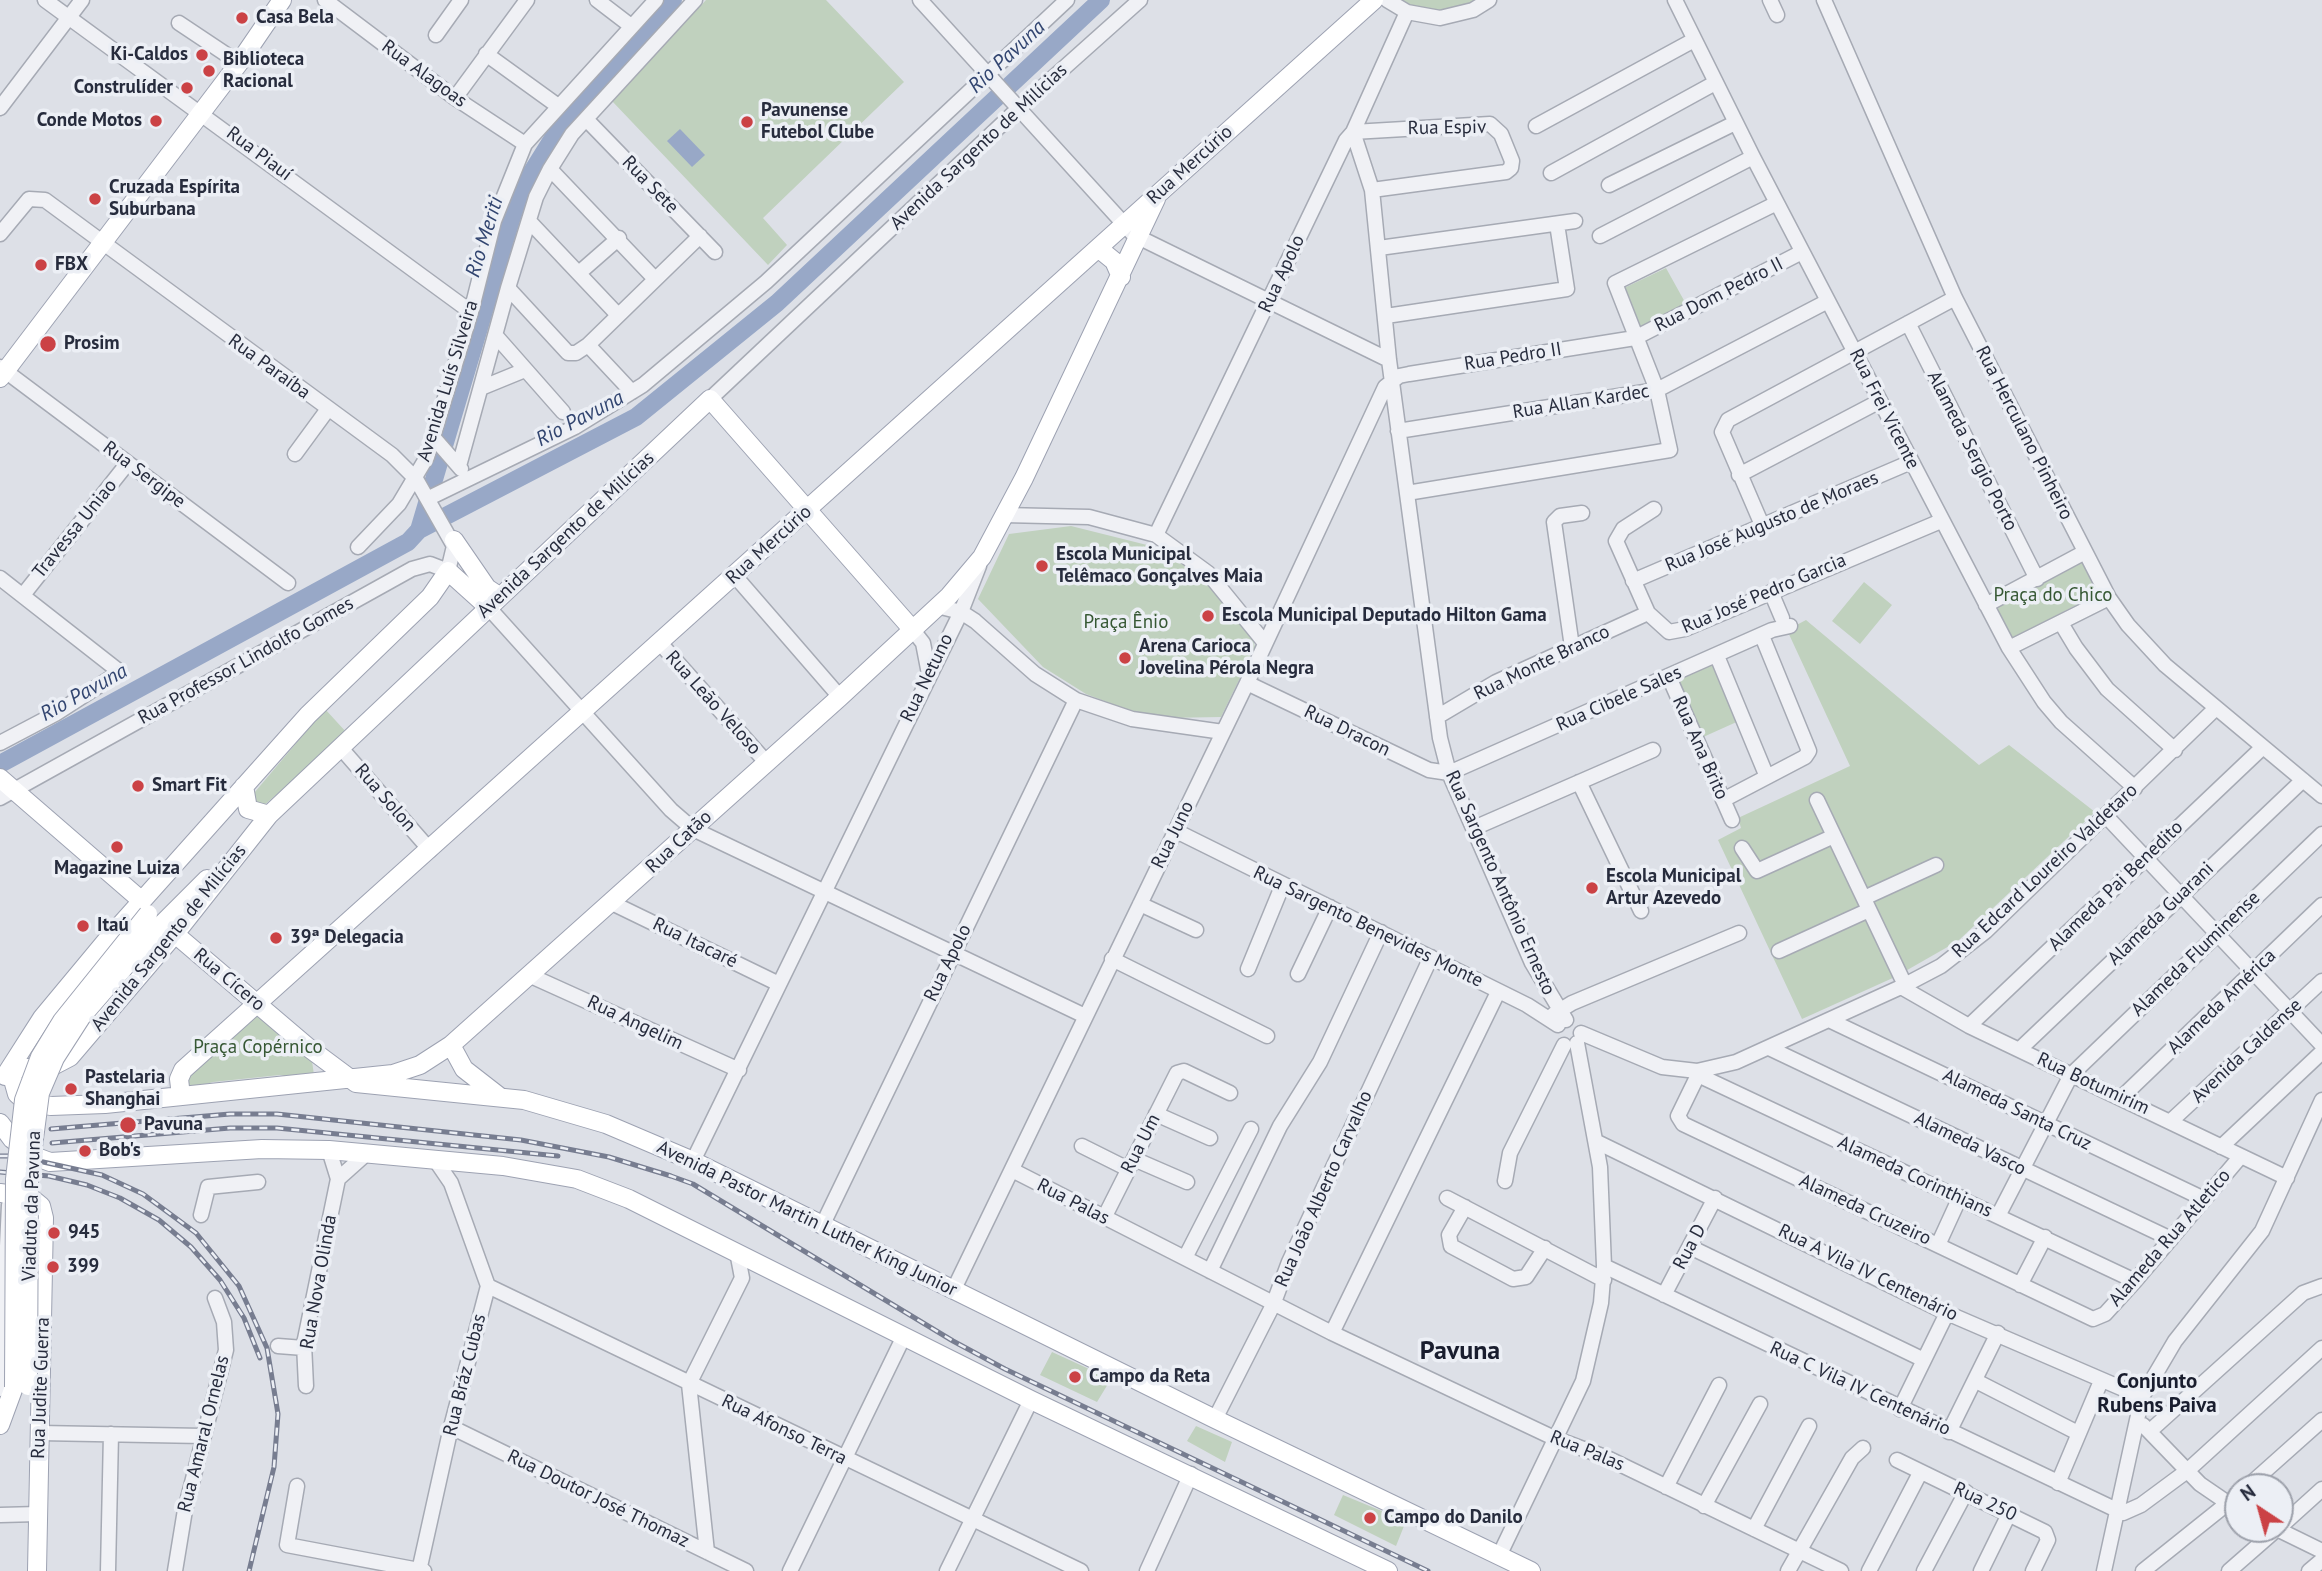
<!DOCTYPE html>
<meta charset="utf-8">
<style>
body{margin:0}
#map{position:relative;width:2322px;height:1571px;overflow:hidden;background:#dde0e7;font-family:"PT Sans",sans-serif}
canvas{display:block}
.north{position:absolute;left:2224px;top:1473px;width:70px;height:70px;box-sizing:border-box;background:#eceff5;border:2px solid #9da1ab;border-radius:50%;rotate:324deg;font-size:19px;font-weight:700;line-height:28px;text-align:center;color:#272c3d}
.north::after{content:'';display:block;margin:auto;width:24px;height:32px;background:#cb4245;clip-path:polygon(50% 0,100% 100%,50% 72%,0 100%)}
</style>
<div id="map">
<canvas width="2322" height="1571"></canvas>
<div class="north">N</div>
</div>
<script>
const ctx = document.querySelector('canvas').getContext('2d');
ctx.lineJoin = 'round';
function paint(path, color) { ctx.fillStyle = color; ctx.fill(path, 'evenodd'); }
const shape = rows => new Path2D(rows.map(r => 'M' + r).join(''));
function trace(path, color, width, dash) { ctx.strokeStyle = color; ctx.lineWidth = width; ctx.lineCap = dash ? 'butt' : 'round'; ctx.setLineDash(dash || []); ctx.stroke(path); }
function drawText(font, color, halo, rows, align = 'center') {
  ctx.font = font + ' "PT Sans",sans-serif'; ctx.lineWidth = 7; ctx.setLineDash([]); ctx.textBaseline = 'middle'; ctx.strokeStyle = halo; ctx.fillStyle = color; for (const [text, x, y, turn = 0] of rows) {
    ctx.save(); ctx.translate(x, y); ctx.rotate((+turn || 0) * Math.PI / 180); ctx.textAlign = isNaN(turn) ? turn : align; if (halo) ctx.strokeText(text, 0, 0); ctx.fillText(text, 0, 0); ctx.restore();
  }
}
const green = shape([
 [706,0,826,0,904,82,763,218,787,245,768,265,612,101],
 [1391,0,1483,0,1436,16],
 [1666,268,1686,304,1640,329,1622,289],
 [1071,526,1167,550,1210,585,1251,632,1255,647,1221,717,1164,718,1130,711,1086,694,1043,667,978,599,1009,534],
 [2086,558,2099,593,2012,639,1995,609,2038,582],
 [1864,582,1892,605,1860,644,1832,621],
 [1806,620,1979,765,2009,745,2095,812,1958,941,1895,977,1802,1019,1718,840,1741,828,1738,818,1850,766,1787,630],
 [1716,662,1741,720,1701,738,1676,680],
 [325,709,347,733,261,808,249,799],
 [257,1009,312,1061,314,1075,293,1078,280,1075,213,1082,190,1089,186,1082,189,1072],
 [1052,1352,1111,1379,1097,1402,1040,1375],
 [1196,1426,1232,1442,1225,1462,1187,1441],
 [1343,1495,1406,1521,1396,1546,1334,1515]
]);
const water = shape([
 [680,129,705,155,692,167,667,141]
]);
const river = shape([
 [419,530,512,217,525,183,563,122,673,0],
 [0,764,408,542,419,530,636,417,777,303,1101,0]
]);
const minor = shape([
 [45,0,471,312],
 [325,0,455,98,525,144],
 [597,0,631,26],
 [920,0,1134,235,1389,360],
 [1387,0,1407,12,1440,18,1473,10,1489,0],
 [1675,0,1753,157,2009,648,2044,702,2061,722,2135,788],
 [1770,0,1777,15],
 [1824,0,1955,298,2109,598,2128,625,2165,665,2322,796],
 [179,23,239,63],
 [436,35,461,0],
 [486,54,558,106],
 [455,98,527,0],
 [0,108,82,0],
 [586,119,715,252],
 [1536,126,1694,40],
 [1353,132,1372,190,1389,360,1440,738,1449,773,1532,963,1566,1020],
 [1353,132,1490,124,1501,134,1512,161,1511,168,1506,172,1372,190],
 [550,169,655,279],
 [1551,173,1715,83],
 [1609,185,1735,123],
 [529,221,617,314],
 [0,234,29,199,45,200,392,455,416,479,454,546,448,571,430,564,412,569,0,798],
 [1600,236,1753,157],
 [1379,248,1575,221],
 [579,273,619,238],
 [508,288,568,353,576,353,588,345,700,236],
 [1386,316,1567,289,1557,224],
 [1908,323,2037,579],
 [496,336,563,412],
 [588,345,632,392],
 [0,367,288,583],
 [481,388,525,370],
 [710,399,1018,109,1140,0],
 [1398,431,1657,390,1828,301],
 [434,438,461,469],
 [295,454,328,409],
 [459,466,508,288,536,197,550,169,572,134,695,0],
 [1739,475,1880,401],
 [1407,493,1670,450,1657,390,1615,283,1777,203],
 [429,498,575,427,643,385,766,282,1067,0],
 [1654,509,1623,529,1616,541,1648,613,1669,632,1685,629,1941,521],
 [1004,515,1089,517,1156,535,1208,573,1265,643],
 [1762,525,1722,432,1728,420,1955,298],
 [1156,535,1346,140,1353,132,1407,12],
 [358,547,399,504,427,457,471,312,494,221,525,144,656,0],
 [735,576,840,697],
 [0,578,120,672,55,714,0,743],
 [1633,581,1911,462],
 [1771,592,1782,618],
 [23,595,127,464],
 [1986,605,2085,552],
 [937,606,961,612,975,621,1035,674,1076,700,1132,719,1223,732],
 [488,607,671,810,693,829,1085,1016],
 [2061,623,2076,648,2107,689,2175,750],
 [912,629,923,643,929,674],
 [660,643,766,762],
 [1572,647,1554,522,1560,516,1582,513],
 [2009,648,2109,598],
 [1717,656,1767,777],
 [1669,677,1732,820],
 [1247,683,1429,770,1449,773,1772,630,1790,626],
 [1437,717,1496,682,1648,613],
 [340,747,430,850],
 [1579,782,1641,911],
 [1723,800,1805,757,1809,751,1762,636],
 [1817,800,1905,985],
 [2106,816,2322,1045],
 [1474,828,1653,750],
 [1176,831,1527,1005,1558,1025],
 [1742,848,1757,871,1834,836],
 [1864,898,1936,865],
 [612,903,779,984],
 [1140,904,1196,930],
 [1779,951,1869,910],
 [1112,959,1267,1036],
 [1248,969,1283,884],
 [1298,974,1330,907],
 [531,976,739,1070],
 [1901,987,1969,1026,2287,1178],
 [1554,1014,1572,1003,1739,933],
 [1829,1020,2204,1199],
 [1969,1026,2263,747],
 [1581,1033,1662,1067,1697,1071,1736,1062,1901,987,1941,966,1986,931,2216,708],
 [1769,1048,2171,1239],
 [2020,1049,2303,780],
 [1697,1071,1698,1075,2135,1281],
 [1698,1075,1678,1116,1683,1124,2093,1319,2105,1314,2135,1281,2241,1156],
 [2121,1098,2322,905],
 [1156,1114,1210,1138],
 [2171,1121,2322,981],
 [1597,1142,1947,1313,2142,1397],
 [1082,1146,1128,1169],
 [2221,1147,2322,1052],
 [329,1150,338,1179,366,1154],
 [1134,1159,1187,1182],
 [693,1161,961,612,979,566],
 [1012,1170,1332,1333,1554,1438,1605,1457,1841,1571],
 [1505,1181,1510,1153,1564,1045],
 [1447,1198,1604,1280],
 [1465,1207,1449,1235,1451,1246,1513,1279,1526,1277,1545,1248],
 [201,1215,208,1187,258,1182],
 [1998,1216,2071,1075,2322,834],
 [1104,1218,1177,1073,1184,1071,1230,1093],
 [822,1226,1076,700],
 [1938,1245,1960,1197],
 [1690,1247,1924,1360],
 [1185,1258,1251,1129],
 [1604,1266,2123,1513,2141,1505,2187,1471,2322,1348],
 [1210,1271,1280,1126,1320,1062,1381,932],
 [2020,1285,2045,1237],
 [488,1286,1081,1571],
 [953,1291,1247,683,1385,387,1399,376,1409,374,1635,338,1802,252],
 [1664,1295,1715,1198],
 [1332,1333,1498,992],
 [278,1346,304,1348],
 [1976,1381,2078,1433],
 [306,1386,304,1344,338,1179],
 [0,1389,9,1205],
 [1900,1409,1947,1313],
 [1215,1419,1273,1305,1289,1262,1431,957],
 [2143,1425,2200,1484,2238,1510],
 [451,1427,746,1571],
 [2150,1431,2303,1293,2322,1286],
 [1949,1432,1998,1333],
 [40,1433,203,1436],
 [1897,1460,2045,1532,2048,1540,2033,1571],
 [2058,1483,2101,1381],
 [297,1486,287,1545,424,1571],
 [1666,1487,1719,1385],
 [2247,1487,2322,1420],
 [1704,1506,1760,1404],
 [0,1515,38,1514],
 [2280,1527,2322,1489],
 [1754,1529,1809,1426],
 [2277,1529,2322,1551],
 [707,1552,689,1384,742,1278,737,1252],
 [1499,1556,1583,1381,1601,1303,1604,1266,1600,1167,1577,1043],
 [108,1571,111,1434],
 [175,1571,185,1510,226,1350,224,1322,215,1298],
 [419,1571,451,1427,488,1286,451,1183,436,1161],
 [790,1571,904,1336],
 [947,1571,1031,1400],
 [1147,1571,1191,1474],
 [1788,1571,1852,1458,1863,1448],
 [1869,1571,1920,1473],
 [1924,1571,1966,1492],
 [1981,1571,2010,1512],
 [2104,1571,2142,1397,2175,1341,2262,1231,2322,1100],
 [2143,1571,2238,1495],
 [2229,1571,2277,1529],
 [2309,1571,2322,1560]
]);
const major = shape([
 [1098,248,1114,261,1121,277],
 [0,378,239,63,282,0],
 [454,540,487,588,499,596],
 [0,778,142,901],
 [244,786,248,809,269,815],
 [160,926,207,879],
 [175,934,309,1048,356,1083,524,1100,606,1124,693,1161,1215,1419,1531,1571],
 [451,1045,464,1069,500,1097],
 [10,1068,49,1068,70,1057,175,934,269,815,710,399,912,629],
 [10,1069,17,1094,26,1102,51,1106,105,1104,393,1074,420,1065,451,1045,840,697,949,596,982,557,1024,478,1156,199],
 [5,1076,42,1018,106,941,308,715,430,597,448,571,488,607],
 [181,1096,179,1079,183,1070,1374,0],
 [0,1123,12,1139,34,1156,50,1162,262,1149,329,1150,503,1166,577,1179,629,1199,1031,1400,1388,1571],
 [0,1193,30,1197,41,1206,44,1218,37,1571],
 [0,1425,14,1387]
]);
const rail = shape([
 [51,1129,230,1114,277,1114,521,1140,609,1157,671,1176,693,1184,953,1341,1005,1369,1428,1571],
 [52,1143,230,1128,277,1128,558,1156],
 [0,1156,16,1156,102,1175,143,1194,196,1233,239,1286,267,1348,278,1414,274,1467,249,1571],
 [0,1172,49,1176,87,1185,120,1198,159,1220,191,1247,220,1280,244,1318,260,1358]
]);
const majorBridge = shape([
 [28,1386,29,1177,40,1093,55,1058,82,1016,160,926],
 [14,1387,15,1179,24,1100,40,1057,62,1021,148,914]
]);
const markers = [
 [242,18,7,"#cb4245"],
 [202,55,7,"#cb4245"],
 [209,71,7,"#cb4245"],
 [187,88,7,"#cb4245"],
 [156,121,7,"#cb4245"],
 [747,122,7,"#cb4245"],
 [95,199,7,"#cb4245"],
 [41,265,7,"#cb4245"],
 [48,344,9,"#cb4245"],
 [1042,566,7,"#cb4245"],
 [1208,616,7,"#cb4245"],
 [1125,658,7,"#cb4245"],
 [138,786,7,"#cb4245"],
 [117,847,7,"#cb4245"],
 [1592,888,7,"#cb4245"],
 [83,926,7,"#cb4245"],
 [276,938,7,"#cb4245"],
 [71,1089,7,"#cb4245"],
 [128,1125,9,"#cb4245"],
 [85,1151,7,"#cb4245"],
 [54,1233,7,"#cb4245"],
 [53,1267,7,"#cb4245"],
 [1075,1377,7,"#cb4245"],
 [1370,1518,7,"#cb4245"]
];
const poiNames = [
 ["Casa Bela",256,18],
 ["Ki-Caldos",188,55,"right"],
 ["Biblioteca",223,60],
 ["Racional",223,82],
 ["Construlíder",173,88,"right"],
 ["Pavunense",761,111],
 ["Futebol Clube",761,133],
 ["Conde Motos",142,121,"right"],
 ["Cruzada Espírita",109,188],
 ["Suburbana",109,210],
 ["FBX",55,265],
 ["Prosim",64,344],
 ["Escola Municipal",1056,555],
 ["Telêmaco Gonçalves Maia",1056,577],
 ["Escola Municipal Deputado Hilton Gama",1222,616],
 ["Arena Carioca",1139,647],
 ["Jovelina Pérola Negra",1139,669],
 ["Smart Fit",152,786],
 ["Magazine Luiza",117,869,"center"],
 ["Escola Municipal",1606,877],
 ["Artur Azevedo",1606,899],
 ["Itaú",97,926],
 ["39ª Delegacia",290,938],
 ["Pastelaria",85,1078],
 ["Shanghai",85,1100],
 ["Pavuna",144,1125],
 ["Bob's",99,1151],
 ["945",68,1233],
 ["399",67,1267],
 ["Campo da Reta",1089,1377],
 ["Campo do Danilo",1384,1518]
];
const streetNames = [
 ["Rua Alagoas",424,74,36],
 ["Rua Espiv",1447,128,-1],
 ["Avenida Sargento de Milícias",979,147,-43],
 ["Rua Piauí",259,154,37],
 ["Rua Mercúrio",1190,165,-42],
 ["Rua Sete",650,185,46],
 ["Rua Apolo",1282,274,-65],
 ["Rua Dom Pedro II",1719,295,-27],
 ["Rua Pedro II",1513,357,-9],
 ["Rua Paraíba",269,367,36],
 ["Avenida Luís Silveira",448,381,-73],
 ["Rua Allan Kardec",1581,402,-9],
 ["Rua Frei Vicente",1884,409,63],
 ["Rua Herculano Pinheiro",2024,433,63],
 ["Alameda Sergio Porto",1972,451,63],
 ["Rua Sergipe",144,475,37],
 ["Rua José Augusto de Moraes",1772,522,-23],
 ["Travessa Uniao",75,529,-51],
 ["Avenida Sargento de Milícias",566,535,-43],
 ["Rua Mercúrio",769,545,-42],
 ["Rua José Pedro Garcia",1764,594,-23],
 ["Rua Professor Lindolfo Gomes",246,661,-29],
 ["Rua Monte Branco",1542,663,-26],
 ["Rua Netuno",927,678,-64],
 ["Rua Cibele Sales",1619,699,-24],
 ["Rua Leão Veloso",713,703,48],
 ["Rua Dracon",1347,731,26],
 ["Rua Ana Brito",1700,748,66],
 ["Rua Solon",385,798,49],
 ["Rua Juno",1173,835,-64],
 ["Rua Catão",679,842,-43],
 ["Rua Edcard Loureiro Valdetaro",2045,871,-43],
 ["Rua Sargento Antônio Ernesto",1500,883,66],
 ["Alameda Pai Benedito",2116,886,-44],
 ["Alameda Guarani",2161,914,-44],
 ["Rua Sargento Benevides Monte",1368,927,26],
 ["Avenida Sargento de Milícias",169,938,-51],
 ["Rua Itacaré",695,943,26],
 ["Alameda Fluminense",2196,954,-44],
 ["Rua Apolo",948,963,-64],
 ["Rua Cícero",229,980,40],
 ["Alameda América",2222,1002,-44],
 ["Rua Angelim",635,1023,25],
 ["Avenida Caldense",2247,1051,-43],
 ["Rua Botumirim",2093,1084,25],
 ["Alameda Santa Cruz",2017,1110,26],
 ["Rua Um",1141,1144,-63],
 ["Alameda Vasco",1970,1144,26],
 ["Alameda Corinthians",1915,1177,25],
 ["Rua João Alberto Carvalho",1324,1189,-66],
 ["Rua Palas",1073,1202,27],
 ["Viaduto da Pavuna",32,1206,-88],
 ["Alameda Cruzeiro",1865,1210,25],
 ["Avenida Pastor Martin Luther King Junior",807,1219,26],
 ["Alameda Rua Atletico",2170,1238,-49],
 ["Rua D",1690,1247,-62],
 ["Rua A Vila IV Centenário",1868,1273,26],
 ["Rua Nova Olinda",319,1282,-80],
 ["Rua Bráz Cubas",465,1375,-76],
 ["Rua Judite Guerra",41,1388,-88],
 ["Rua C Vila IV Centenário",1860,1389,25],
 ["Rua Afonso Terra",784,1430,26],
 ["Rua Amaral Ornelas",204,1434,-76],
 ["Rua Palas",1587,1451,22],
 ["Rua Doutor José Thomaz",598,1499,26],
 ["Rua 250",1985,1502,25]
];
const parkNames = [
 ["Praça do Chico",2053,596],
 ["Praça Ênio",1126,623],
 ["Praça Copérnico",258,1048]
];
const waterNames = [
 ["Rio Pavuna",1007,57,-43],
 ["Rio Meriti",485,237,-73],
 ["Rio Pavuna",580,419,-28],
 ["Rio Pavuna",84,693,-29]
];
const neighbourhoodNames = [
 ["Conjunto",2157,1382],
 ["Rubens Paiva",2157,1406]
];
const districtNames = [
 ["Pavuna",1460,1352]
];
paint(green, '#c0d1be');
paint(water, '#98a8c7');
trace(river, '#98a8c7', 18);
trace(minor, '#a6aab4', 17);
trace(major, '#9da2b2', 20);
trace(minor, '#f0f1f5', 14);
trace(major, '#fff', 18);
trace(rail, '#777d90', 5);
trace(rail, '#eceff5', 2.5, [8]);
trace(majorBridge, '#9da2b2', 20, []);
trace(majorBridge, '#fff', 18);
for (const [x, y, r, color] of markers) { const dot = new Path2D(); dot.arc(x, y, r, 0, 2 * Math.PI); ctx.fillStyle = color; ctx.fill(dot); trace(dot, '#eceff5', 2.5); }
drawText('bold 19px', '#272c3d', '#eceff5', poiNames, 'left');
drawText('19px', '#272c3d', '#eceff5', streetNames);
drawText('19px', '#365834', '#eceff5', parkNames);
drawText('italic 21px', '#324570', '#eceff5', waterNames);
drawText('bold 21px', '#191d2e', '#eceff5', neighbourhoodNames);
drawText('bold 26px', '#191d2e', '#eceff5', districtNames);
</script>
